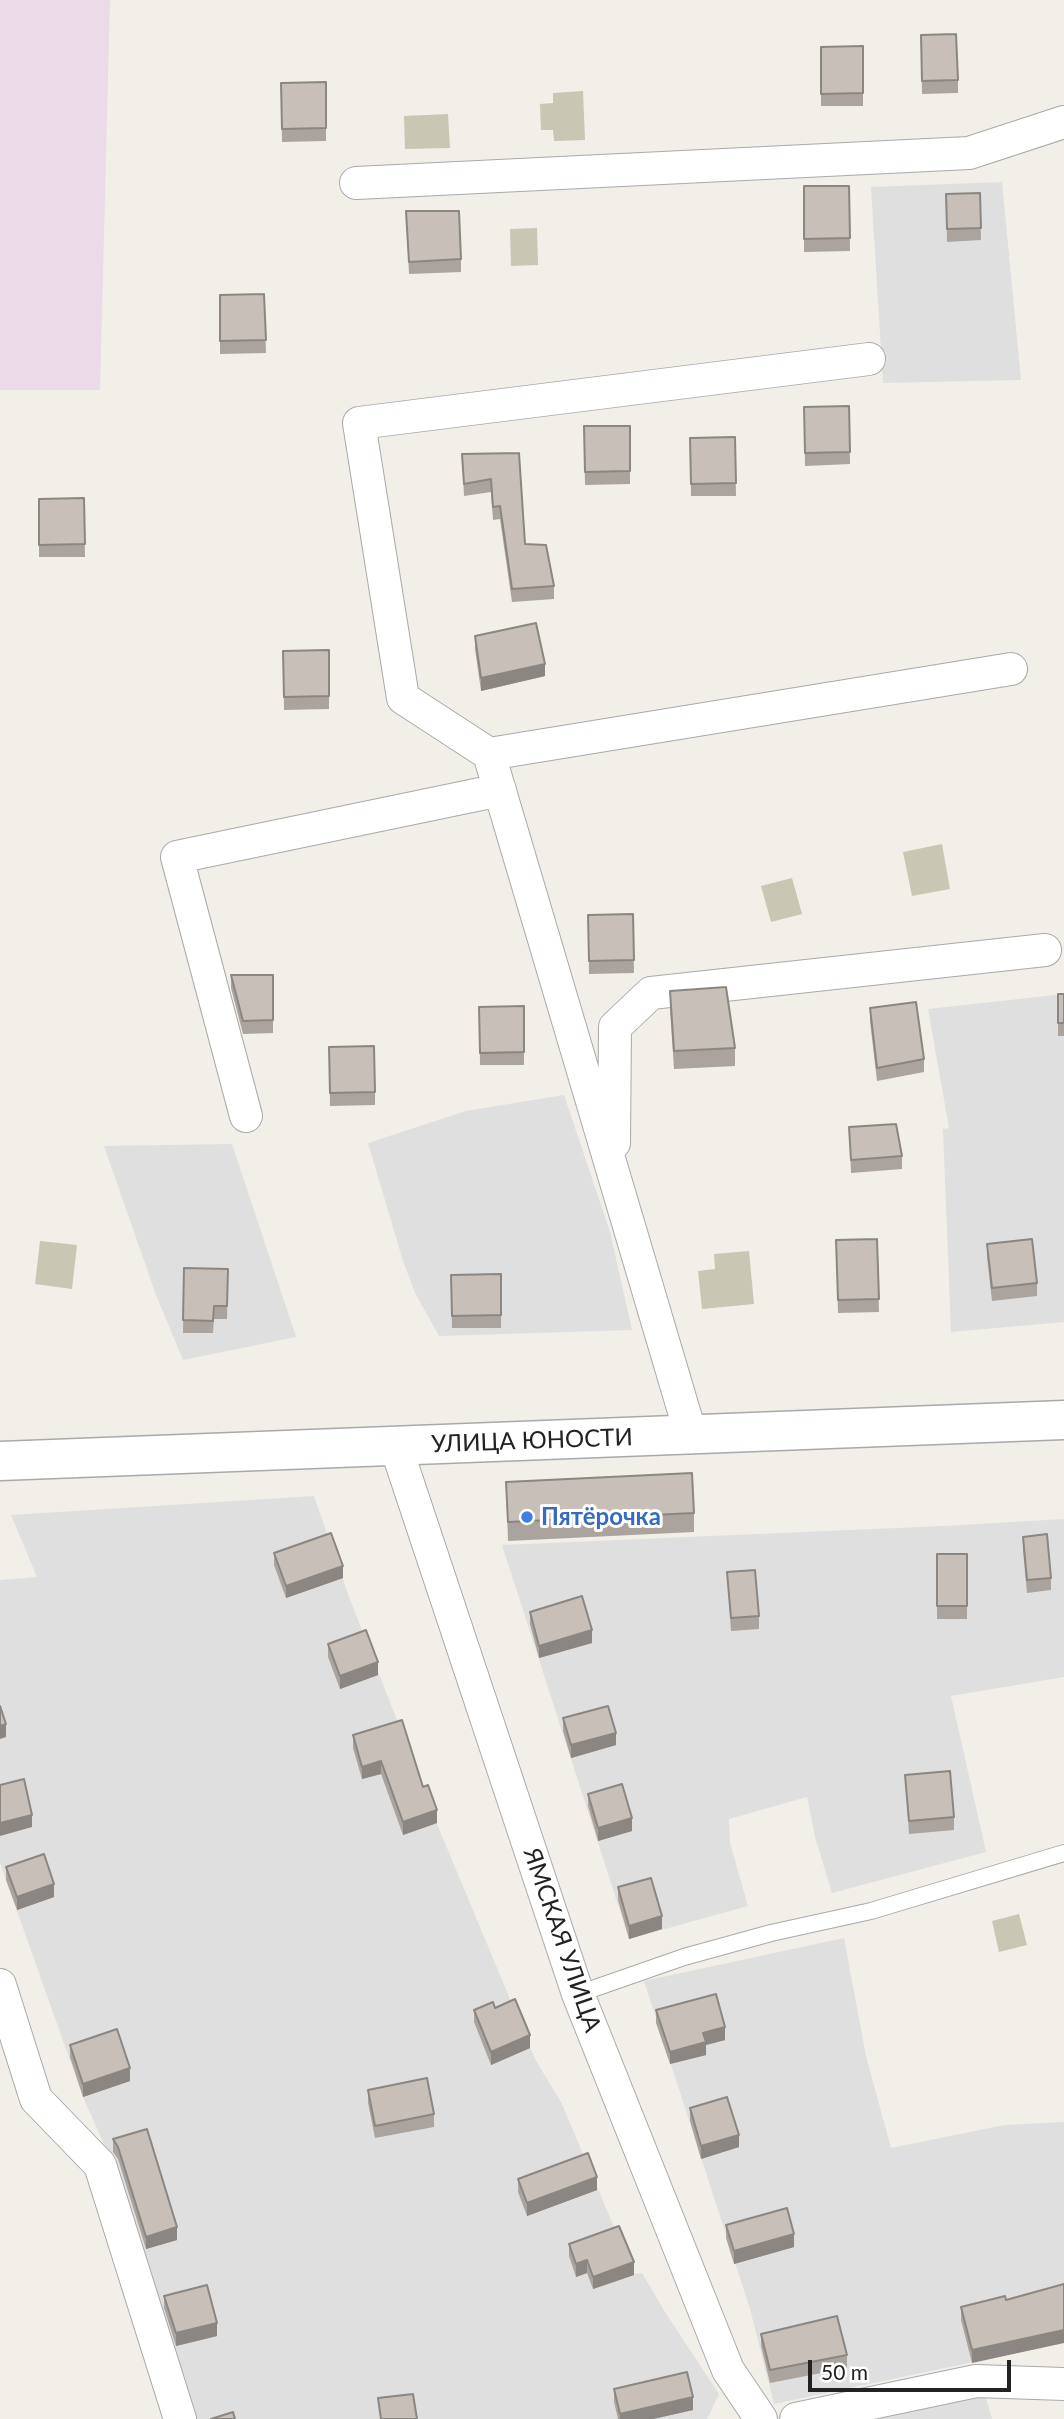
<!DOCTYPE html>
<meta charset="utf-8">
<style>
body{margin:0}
#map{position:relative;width:1064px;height:2419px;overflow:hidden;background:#f2efe9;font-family:Lato,sans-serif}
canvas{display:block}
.scale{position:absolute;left:808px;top:2360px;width:203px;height:32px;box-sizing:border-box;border:4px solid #222;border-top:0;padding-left:9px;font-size:21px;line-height:24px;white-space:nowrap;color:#222;-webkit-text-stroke:5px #fff;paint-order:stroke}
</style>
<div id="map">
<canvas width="1064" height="2419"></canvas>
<div class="scale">50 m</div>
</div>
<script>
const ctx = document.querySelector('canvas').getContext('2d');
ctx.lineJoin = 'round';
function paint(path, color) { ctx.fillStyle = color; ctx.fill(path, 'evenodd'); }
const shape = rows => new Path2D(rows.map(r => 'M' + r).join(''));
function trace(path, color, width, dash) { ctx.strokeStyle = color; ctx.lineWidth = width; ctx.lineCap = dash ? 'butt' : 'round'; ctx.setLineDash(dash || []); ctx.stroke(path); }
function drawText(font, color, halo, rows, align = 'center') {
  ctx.font = font + ' Lato,sans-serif'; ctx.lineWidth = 6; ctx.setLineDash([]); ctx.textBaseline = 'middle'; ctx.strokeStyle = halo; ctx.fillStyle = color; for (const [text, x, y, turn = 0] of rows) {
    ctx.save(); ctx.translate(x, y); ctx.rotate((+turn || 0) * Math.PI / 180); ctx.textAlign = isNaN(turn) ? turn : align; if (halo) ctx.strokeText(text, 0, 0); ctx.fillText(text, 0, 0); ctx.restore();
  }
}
const residential = shape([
 [1002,182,1021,380,883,383,871,187],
 [1064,994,1064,1322,951,1332,943,1129,949,1128,928,1009],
 [564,1095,610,1232,632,1330,439,1336,415,1293,403,1261,368,1143,466,1111],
 [232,1144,296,1337,183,1360,156,1295,104,1146],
 [314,1496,348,1594,402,1733,412,1764,535,2059,561,2102,634,2274,642,2273,665,2312,719,2394,707,2419,192,2419,108,2153,83,2097,0,1863,0,1580,37,1577,11,1515],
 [1064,1519,1064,1677,951,1696,986,1852,832,1893,815,1837,807,1797,729,1819,730,1843,748,1906,629,1939,502,1545,943,1526],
 [844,1938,866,2056,891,2148,1004,2125,1064,2122,1064,2343,774,2404,750,2309,644,1981],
 [985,2395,992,2419,875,2419]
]);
const industrial = shape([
 [0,0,110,0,100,390,0,390]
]);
const construction = shape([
 [583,91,585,140,554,141,553,130,541,130,540,104,553,103,553,93],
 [448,114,450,148,405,149,404,116],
 [537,228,538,265,511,266,510,229],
 [942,844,950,889,912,896,903,852],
 [792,878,802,914,771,922,761,886],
 [40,1241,77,1245,72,1289,35,1284],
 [749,1251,754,1304,702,1309,698,1271,715,1269,714,1254],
 [1019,1914,1027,1945,999,1952,992,1921]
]);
const service = shape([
 [578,1994,684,1957,771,1933,871,1911,1064,1853]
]);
const minor = shape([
 [356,183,969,153,1064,122],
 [489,754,1011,669],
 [246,1116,177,857,500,790],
 [614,1143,615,1027,651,993,1045,950],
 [691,1435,489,754,403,698,359,423,869,359],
 [396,1447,578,1994,728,2370,761,2419],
 [0,1985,36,2099,100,2165,180,2419],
 [796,2419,976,2381,1064,2384]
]);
const tertiary = shape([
 [0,1461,1064,1420]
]);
const wall = shape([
 [921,35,958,80,958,93,922,94],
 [863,46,863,106,821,106,821,47],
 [326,82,326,141,282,142,281,83],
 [804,186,849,186,850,251,804,252],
 [980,193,981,240,947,242,946,194],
 [406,211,461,259,461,272,409,274],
 [264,294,266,353,220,354,220,295],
 [849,406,850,464,805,466,804,407],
 [584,426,630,426,630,484,585,485],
 [735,437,736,496,691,496,690,438],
 [519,453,525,544,554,586,554,599,512,602,500,519,493,520,491,492,464,496,462,454],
 [84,498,85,557,39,557,39,499],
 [475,636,545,676,481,691,475,649],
 [329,650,329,709,284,710,283,651],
 [633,914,634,973,589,974,588,915],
 [231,975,273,975,273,1033,243,1034,231,988],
 [670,991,735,1048,735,1066,674,1069,670,1009],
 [1058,994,1064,994,1064,1036,1058,1036],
 [524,1006,524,1065,480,1065,479,1007],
 [870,1008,924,1059,924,1072,877,1081,870,1021],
 [329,1047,375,1092,375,1105,330,1106],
 [849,1127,902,1156,902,1169,851,1173],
 [877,1239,879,1312,838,1313,836,1240],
 [987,1244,1037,1283,1037,1296,992,1301,987,1257],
 [184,1268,228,1269,227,1319,214,1319,213,1333,183,1333],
 [501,1274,501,1328,452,1328,451,1275],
 [506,1482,694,1513,694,1532,508,1541],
 [1023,1537,1051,1578,1051,1590,1027,1593,1023,1550],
 [274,1553,343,1578,286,1598,274,1565],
 [937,1554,967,1554,967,1619,937,1619],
 [727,1572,759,1616,759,1629,731,1631],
 [530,1612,592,1643,539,1658,530,1624],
 [328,1644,378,1675,340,1689,328,1657],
 [563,1718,616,1745,571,1758,563,1731],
 [353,1735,423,1787,437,1823,403,1835,381,1774,362,1779,353,1748],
 [905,1775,954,1817,954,1830,909,1834],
 [588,1794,632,1831,598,1841,588,1806],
 [6,1867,54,1897,17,1910,6,1880],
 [618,1887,662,1929,629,1939,618,1900],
 [495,2008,530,2048,491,2065,474,2022,474,2010],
 [656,2010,725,2040,706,2045,706,2055,670,2064,656,2023],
 [70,2045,130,2081,83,2097,70,2057],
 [368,2090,434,2114,434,2127,375,2138,368,2103],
 [690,2108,739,2147,701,2159,690,2121],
 [113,2139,177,2240,146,2249,118,2159,113,2152],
 [518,2179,597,2190,527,2216,518,2192],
 [726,2225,794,2247,734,2264,726,2238],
 [569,2244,634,2275,593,2289,587,2273,576,2277,569,2256],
 [164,2296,217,2336,176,2346,164,2308],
 [1006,2300,972,2363,961,2320,961,2307],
 [761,2334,847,2355,847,2368,770,2383,761,2346],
 [614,2389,693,2410,653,2419,618,2419,614,2402]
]);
const shadedWall = shape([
 [545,664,545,676,481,691,481,678],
 [343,1566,343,1578,286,1598,286,1586],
 [592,1630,592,1643,539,1658,539,1646],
 [378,1662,378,1675,340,1689,340,1676],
 [6,1724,6,1737,0,1739,0,1726],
 [616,1733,616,1745,571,1758,571,1745],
 [381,1761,381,1774,362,1779,362,1767],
 [437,1810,437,1823,403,1835,403,1822],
 [32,1815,32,1827,0,1836,0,1823],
 [632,1818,632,1831,598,1841,598,1828],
 [54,1884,54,1897,17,1910,17,1897],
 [662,1916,662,1929,629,1939,629,1926],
 [725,2027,725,2040,706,2045,706,2055,670,2064,670,2052,703,2033],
 [530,2035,530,2048,491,2065,491,2052],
 [130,2068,130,2081,83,2097,83,2084],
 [739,2135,739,2147,701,2159,701,2146],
 [597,2177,597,2190,527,2216,527,2203],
 [177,2227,177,2240,146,2249,146,2237],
 [794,2234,794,2247,734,2264,734,2251],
 [587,2260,587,2273,576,2277,576,2264],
 [634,2262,634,2275,593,2289,593,2277],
 [217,2323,217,2336,176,2346,176,2333],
 [1064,2330,1064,2343,972,2363,972,2350],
 [693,2397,693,2410,653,2419,620,2419,620,2414]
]);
const building = shape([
 [956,34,958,80,922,81,921,35,956,34],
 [863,46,863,93,821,94,821,47,863,46],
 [326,82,326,128,282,129,281,83,326,82],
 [804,186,849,186,850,238,804,239,804,186],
 [980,193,981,228,947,229,946,194,980,193],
 [406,211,459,211,461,259,409,262,406,211],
 [264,294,266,340,220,341,220,295,264,294],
 [849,406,850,452,805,453,804,407,849,406],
 [584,426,630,426,630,471,585,472,584,426],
 [735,437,736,483,691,484,690,438,735,437],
 [519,453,525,544,546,545,554,586,512,589,500,506,493,507,491,479,464,484,462,454,519,453],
 [84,498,85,544,39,545,39,499,84,498],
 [536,623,545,664,481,678,475,636,536,623],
 [329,650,329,696,284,697,283,651,329,650],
 [633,914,634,960,589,961,588,915,633,914],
 [231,975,273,975,273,1020,243,1021,231,975],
 [726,987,735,1048,674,1051,670,991,726,987],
 [1058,994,1064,994,1064,1023,1058,1023,1058,994],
 [916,1002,924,1059,877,1068,870,1008,916,1002],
 [524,1006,524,1052,480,1053,479,1007,524,1006],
 [374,1046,375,1092,330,1093,329,1047,374,1046],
 [896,1124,902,1156,851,1160,849,1127,896,1124],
 [877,1239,879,1299,838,1300,836,1240,877,1239],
 [1032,1239,1037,1283,992,1288,987,1244,1032,1239],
 [184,1268,228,1269,227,1306,214,1306,213,1321,183,1320,184,1268],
 [501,1274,501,1315,452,1316,451,1275,501,1274],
 [692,1473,694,1513,508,1522,506,1482,692,1473],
 [331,1533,343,1566,286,1586,274,1553,331,1533],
 [1047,1534,1051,1578,1027,1580,1023,1537,1047,1534],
 [937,1554,967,1554,967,1606,937,1606,937,1554],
 [755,1570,759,1616,731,1618,727,1572,755,1570],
 [582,1596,592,1630,539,1646,530,1612,582,1596],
 [366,1630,378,1662,340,1676,328,1644,366,1630],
 [0,1706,6,1724,0,1726,0,1706],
 [608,1706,616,1733,571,1745,563,1718,608,1706],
 [402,1720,423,1787,428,1785,437,1810,403,1822,381,1761,362,1767,353,1735,402,1720],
 [950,1771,954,1817,909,1821,905,1775,950,1771],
 [24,1779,32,1815,0,1823,0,1785,24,1779],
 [622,1784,632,1818,598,1828,588,1794,622,1784],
 [44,1854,54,1884,17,1897,6,1867,44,1854],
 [651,1878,662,1916,629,1926,618,1887,651,1878],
 [716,1994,725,2027,703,2033,706,2042,670,2052,656,2010,716,1994],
 [515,1999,530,2035,491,2052,474,2010,493,2002,495,2008,515,1999],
 [117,2029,130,2068,83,2084,70,2045,117,2029],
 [427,2078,434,2114,375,2126,368,2090,427,2078],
 [727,2097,739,2135,701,2146,690,2108,727,2097],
 [147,2129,177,2227,146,2237,118,2147,113,2139,147,2129],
 [588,2153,597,2177,527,2203,518,2179,588,2153],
 [787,2208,794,2234,734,2251,726,2225,787,2208],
 [619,2226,634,2262,593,2277,587,2260,576,2264,569,2244,619,2226],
 [1064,2284,1064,2330,972,2350,961,2307,1005,2296,1006,2300,1064,2284],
 [207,2285,217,2323,176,2333,164,2296,207,2285],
 [837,2316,847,2355,770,2370,761,2334,837,2316],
 [687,2372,693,2397,620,2414,614,2389,687,2372],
 [413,2394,417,2419,381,2419,378,2398,413,2394],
 [233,2412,235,2419,211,2419,233,2412]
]);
const markers = [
 [527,1517,7,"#3f7fe0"]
];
const streetNames = [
 ["УЛИЦА ЮНОСТИ",532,1441,-2],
 ["ЯМСКАЯ УЛИЦА",562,1940,71]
];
const shopNames = [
 ["Пятёрочка",541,1517]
];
paint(residential, '#e0dfdf');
paint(industrial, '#ebdbe8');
paint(construction, '#c7c7b4');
trace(service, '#a9a9a9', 18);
trace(minor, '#a9a9a9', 34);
trace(tertiary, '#a9a9a9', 41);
trace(service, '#fff', 16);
trace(minor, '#fff', 32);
trace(tertiary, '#fff', 38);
paint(wall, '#aba49e');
paint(shadedWall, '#8b8681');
paint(building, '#c7bfb8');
trace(building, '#8b8681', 2);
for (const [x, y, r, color] of markers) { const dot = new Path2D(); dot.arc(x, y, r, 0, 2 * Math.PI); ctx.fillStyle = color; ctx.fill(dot); trace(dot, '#fff', 2.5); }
drawText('24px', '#222', '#fff', streetNames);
drawText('bold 24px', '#366cbe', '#fff', shopNames, 'left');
</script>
